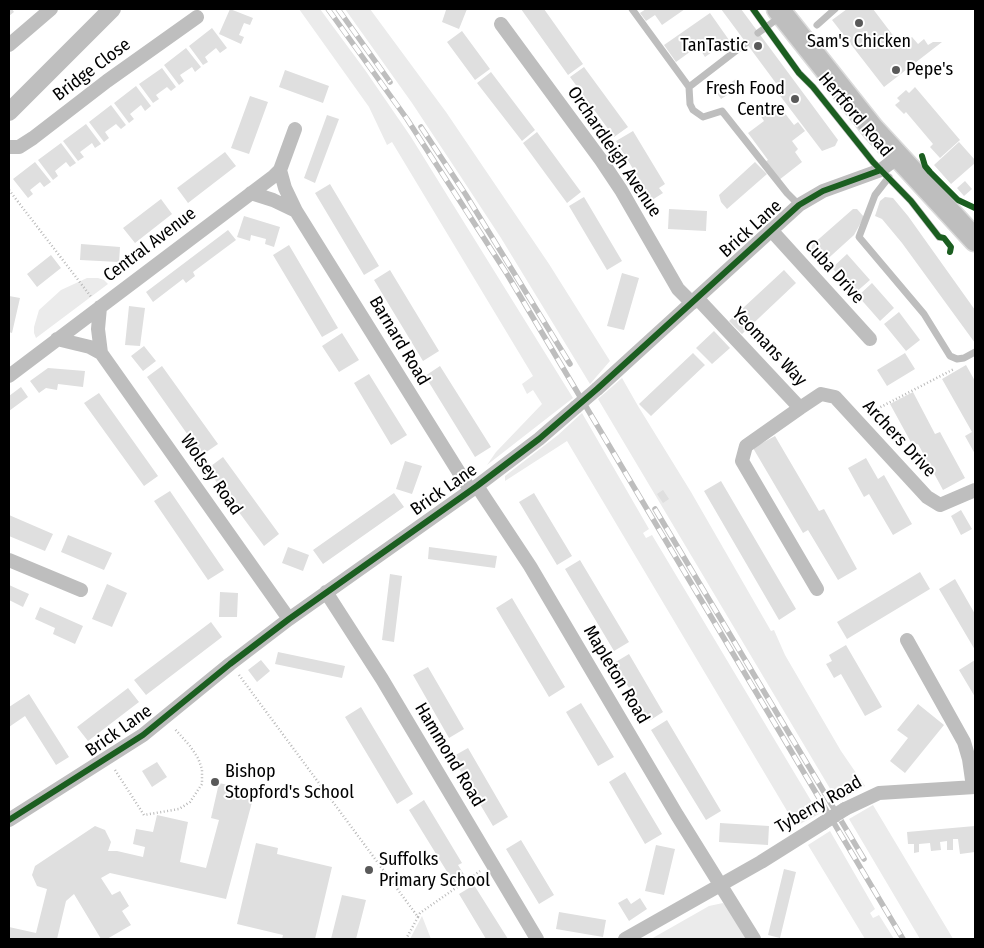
<!DOCTYPE html>
<style>
body{margin:0}
#map{position:relative;width:984px;height:948px;overflow:hidden;background:#fff;font-family:"Fira Sans Condensed",sans-serif}
canvas{display:block}
.frame{position:absolute;inset:0;border:10px solid #000;pointer-events:none}
</style>
<div id="map">
<canvas width="984" height="948"></canvas>
<div class="frame"></div>
</div>
<script>
const ctx = document.querySelector('canvas').getContext('2d');
ctx.lineJoin = 'round';
function paint(path, color) { ctx.fillStyle = color; ctx.fill(path, 'evenodd'); }
const shape = rows => new Path2D(rows.map(r => 'M' + r).join(''));
function trace(path, color, width, dash) { ctx.strokeStyle = color; ctx.lineWidth = width; ctx.lineCap = dash ? 'butt' : 'round'; ctx.setLineDash(dash || []); ctx.stroke(path); }
function drawText(font, color, halo, rows, align = 'center') {
  ctx.font = font + ' "Fira Sans Condensed",sans-serif'; ctx.lineWidth = 4; ctx.setLineDash([]); ctx.textBaseline = 'middle'; ctx.strokeStyle = halo; ctx.fillStyle = color; for (const [text, x, y, turn = 0] of rows) {
    ctx.save(); ctx.translate(x, y); ctx.rotate((+turn || 0) * Math.PI / 180); ctx.textAlign = isNaN(turn) ? turn : align; if (halo) ctx.strokeText(text, 0, 0); ctx.fillText(text, 0, 0); ctx.restore();
  }
}
const green = shape([
 [299,9,320,9,365,70,411,137,573,398,487,465,496,452,542,404,533,390,527,394,522,384,533,376,392,142,387,145,369,107],
 [345,9,370,9,446,112,549,264,610,361,590,384,501,238,459,174,412,103],
 [87,278,98,278,104,280,108,284,36,338,34,333,34,327,39,310,61,290],
 [622,378,638,406,691,492,771,631,774,630,785,655,841,751,865,786,838,802,598,399],
 [582,413,649,529,643,533,646,538,652,535,819,814,796,826,567,441,505,481,505,476,558,435],
 [873,805,952,937,953,939,920,939,849,819],
 [830,831,875,909,870,913,873,918,879,915,894,939,865,939,808,845],
 [723,903,728,908,747,939,651,939,709,906],
 [422,916,431,939,410,939]
]);
const building = shape([
 [9,9,12,9,14,12,9,16],
 [230,9,253,18,250,25,244,23,239,35,244,37,241,44,219,34],
 [443,9,467,9,459,29,442,22,446,10],
 [521,9,544,9,583,64,568,75],
 [646,9,685,9,662,25,655,15,646,21,640,13],
 [721,9,741,9,838,140,835,146,822,151,778,93,781,90],
 [847,9,873,9,901,46,912,37,918,44,924,39,928,45,933,42,942,42,884,87,832,20],
 [710,13,729,40,705,57,698,46,676,62,664,45],
 [212,28,227,48,220,53,216,48,205,57,208,62,203,65,189,46],
 [462,31,490,69,475,80,447,42],
 [186,48,201,67,195,72,192,67,180,75,184,81,179,85,164,65],
 [584,67,628,127,614,137,570,77],
 [162,68,176,87,171,91,167,87,156,95,159,99,153,103,139,84],
 [285,70,329,86,323,103,279,87],
 [491,72,535,130,522,141,477,83],
 [736,79,741,86,721,99,716,92],
 [136,86,151,106,145,111,141,105,130,114,134,119,129,123,114,103],
 [915,87,960,140,940,158,930,147,933,144,906,112,904,114,895,105,900,101,897,98,906,90,909,93],
 [250,96,268,102,249,154,231,148],
 [777,103,794,125,798,122,805,131,792,141,798,149,795,152,802,162,779,180,765,162,768,160,748,133,764,121,760,115],
 [111,105,126,125,121,129,116,124,105,132,109,138,104,142,89,122],
 [327,115,339,119,315,183,304,178],
 [86,124,101,144,95,148,92,143,80,152,84,157,78,161,63,141],
 [633,131,665,184,659,188,663,193,652,200,616,141],
 [537,132,581,192,567,203,523,143],
 [959,142,975,160,975,163,951,184,934,165],
 [61,143,76,163,70,167,66,162,55,171,58,176,53,180,38,160],
 [225,152,236,166,188,203,177,188],
 [35,162,51,182,44,187,40,182,30,190,33,194,28,198,13,179],
 [755,162,767,174,727,209,721,202,719,195],
 [965,181,972,189,964,196,957,188],
 [330,184,379,266,364,275,315,193],
 [584,197,622,261,607,270,569,206],
 [885,197,893,198,908,216,975,310,975,343,902,243,882,219,875,216,880,201],
 [161,199,172,214,135,243,123,228],
 [669,209,707,211,706,231,668,229],
 [853,209,857,209,864,217,854,235,822,264,811,250,812,245],
 [244,216,280,227,274,247,265,244,266,239,251,235,250,241,237,237],
 [228,230,236,240,193,272,195,276,186,283,183,279,153,302,146,292],
 [81,244,120,247,119,262,80,260],
 [289,245,338,328,322,337,273,255],
 [847,254,870,280,855,293,832,268],
 [51,255,61,268,37,287,27,274],
 [390,270,439,351,423,361,374,280],
 [784,270,796,283,742,334,729,321],
 [622,273,639,278,624,330,607,326],
 [872,283,894,308,880,321,858,296],
 [9,296,20,298,12,333,9,332],
 [129,306,145,308,140,346,125,345],
 [899,312,920,340,906,351,884,324],
 [714,331,730,348,712,364,696,348],
 [342,333,359,360,339,372,322,346],
 [144,346,156,361,143,371,131,356],
 [693,353,705,365,651,416,639,404],
 [905,353,915,369,887,386,877,370],
 [966,365,975,381,975,454,965,436,972,432,942,379],
 [162,366,218,444,202,455,147,377],
 [440,366,491,447,475,457,425,376],
 [48,368,85,371,83,387,58,384,57,390,46,388,39,393,30,381],
 [369,374,407,435,391,445,354,383],
 [21,387,28,397,9,411,9,396],
 [913,392,935,434,940,432,965,478,943,490,918,444,913,446,890,404],
 [99,393,158,476,144,486,84,403],
 [775,436,819,511,824,509,857,569,838,580,808,530,803,533,753,448],
 [223,457,279,534,264,546,207,469],
 [866,458,878,479,884,475,912,524,893,535,869,494,864,497,848,468],
 [405,461,422,466,412,494,396,489],
 [721,481,796,609,779,620,704,491],
 [663,490,669,499,663,503,657,494],
 [170,491,224,570,208,580,154,501],
 [394,493,404,507,323,564,313,550],
 [534,493,572,556,557,565,519,502],
 [961,510,972,529,961,535,951,516],
 [9,515,53,534,45,551,9,536],
 [68,535,112,553,104,570,61,552],
 [288,547,309,555,303,571,282,563],
 [429,547,497,556,495,568,428,559],
 [580,560,629,642,614,651,565,569],
 [920,572,930,589,847,639,837,622],
 [390,574,402,576,394,642,382,640],
 [955,579,975,614,975,650,939,589],
 [107,584,127,593,112,627,92,619],
 [9,585,29,594,23,607,9,600],
 [220,592,238,593,237,617,219,617],
 [512,598,565,687,549,697,496,608],
 [40,607,83,626,75,644,53,634,55,628,35,619],
 [211,622,222,637,146,695,134,680],
 [846,645,882,707,865,716,841,674,834,678,826,664,832,661,829,655],
 [278,652,345,666,342,678,275,664],
 [629,654,663,712,649,721,614,663],
 [261,660,270,671,257,682,248,670],
 [975,660,975,697,959,670],
 [428,667,464,729,449,738,413,675],
 [128,688,139,702,88,741,77,727],
 [29,694,69,757,56,765,25,716,9,727,9,707],
 [581,703,614,757,598,766,566,712],
 [918,704,944,725,905,773,890,761,908,738,897,730],
 [361,707,413,794,397,804,345,717],
 [667,720,721,811,706,820,651,730],
 [468,748,508,817,493,826,452,757],
 [157,762,167,777,152,787,142,771],
 [625,772,662,834,645,844,609,782],
 [219,783,255,791,226,899,110,873,101,878,112,895,120,891,129,906,122,911,131,925,107,939,101,939,74,894,66,901,57,939,9,939,9,927,36,933,47,889,37,886,32,875,35,866,95,826,105,830,111,842,108,851,117,851,143,857,145,847,133,844,136,829,153,832,157,815,188,822,180,862,206,868,219,820,211,818],
 [424,800,462,863,458,865,465,876,454,883,409,810],
 [720,823,769,826,768,845,719,842],
 [975,826,975,852,960,854,958,839,953,839,953,850,947,850,947,841,940,842,941,850,931,851,930,843,919,844,919,852,914,853,914,844,908,844,907,832],
 [521,840,554,895,539,904,506,849],
 [256,843,278,848,277,854,332,867,315,939,282,939,283,935,237,924],
 [656,845,675,849,664,895,645,891],
 [784,869,796,872,780,938,768,935],
 [474,885,508,939,486,939,459,894],
 [342,895,366,900,356,939,331,939],
 [627,898,631,904,640,898,647,909,629,921,618,903],
 [559,912,606,920,603,937,556,929]
]);
const path = shape([
 [9,190,92,298],
 [869,415,873,411,954,369],
 [239,675,418,917,406,939],
 [115,770,144,815,179,809,190,802,202,784,202,769,198,758,190,746,174,728],
 [418,917,420,913,480,871]
]);
const service = shape([
 [632,9,689,87,690,104,693,110,703,117,722,111,787,193,799,205],
 [753,9,799,73,813,87,873,162,911,201,939,237],
 [817,25,835,9],
 [758,33,780,17],
 [689,87,746,43],
 [889,177,875,195,859,237,924,314,950,356,957,359,964,358,975,352]
]);
const minor = shape([
 [501,24,601,160,621,190,678,289,692,303],
 [9,45,51,9],
 [9,147,19,147,33,138,107,81,197,17],
 [280,170,285,188,296,211,470,490],
 [251,193,273,200,296,211],
 [771,230,870,339],
 [697,298,800,408,746,446,742,461,817,589],
 [100,307,98,329,101,353,289,619],
 [57,339,90,347,101,353],
 [9,376,274,176,280,170,295,129],
 [597,389,799,205,823,191,881,170,898,157],
 [800,408,821,394,835,397,927,497,940,505,975,490],
 [477,486,530,566,677,815,754,939],
 [9,560,81,590],
 [326,592,382,679,537,939],
 [907,640,964,742,969,759,973,787],
 [845,809,879,793,975,787],
 [9,820,143,735,230,664,289,619,477,486,539,439,576,407],
 [625,939,761,862,823,823]
]);
const tertiary = shape([
 [9,112,112,9]
]);
const primary = shape([
 [778,9,873,129,975,240]
]);
const rail = shape([
 [328,9,407,119,507,274,903,939],
 [338,9,390,82],
 [421,127,466,195,570,364],
 [655,509,864,859]
]);
const minorBridge = shape([
 [576,407,597,389],
 [823,823,845,809]
]);
const cycleway = shape([
 [753,9,799,73,813,87,873,162,911,201,939,237,944,238,951,247,950,252],
 [922,156,925,166,930,172,958,200,975,208],
 [9,820,143,735,230,664,289,619,477,486,539,439,597,389,799,205,823,191,881,170]
]);
const markers = [
 [859,23,5,"#595959"],
 [758,46,5,"#595959"],
 [896,70,5,"#595959"],
 [795,99,5,"#595959"],
 [215,782,5,"#595959"],
 [369,870,5,"#595959"]
];
const poiNames = [
 ["Sam's Chicken",859,42,"center"],
 ["TanTastic",748,46,"right"],
 ["Pepe's",906,70],
 ["Fresh Food",785,89,"right"],
 ["Centre",785,110,"right"],
 ["Bishop",225,772],
 ["Stopford's School",225,793],
 ["Suffolks",379,860],
 ["Primary School",379,881]
];
const streetNames = [
 ["Bridge Close",92,70,-37],
 ["Hertford Road",855,115,50],
 ["Orchardleigh Avenue",614,152,56],
 ["Brick Lane",751,229,-42],
 ["Central Avenue",150,245,-37],
 ["Cuba Drive",834,272,48],
 ["Barnard Road",399,341,59],
 ["Yeomans Way",769,347,47],
 ["Archers Drive",899,439,47],
 ["Wolsey Road",211,475,55],
 ["Brick Lane",444,490,-35],
 ["Mapleton Road",616,675,59],
 ["Brick Lane",119,731,-35],
 ["Hammond Road",449,755,59],
 ["Tyberry Road",819,805,-30]
];
paint(green, '#ebebeb');
paint(building, '#dfdfdf');
trace(primary, '#dbdbdb', 25);
trace(path, '#b9b9b9', 2.5, [1, 2.5]);
trace(service, '#bebebe', 7);
trace(minor, '#bebebe', 14);
trace(tertiary, '#bebebe', 18);
trace(primary, '#bebebe', 22);
trace(rail, '#bebebe', 5.5);
trace(rail, '#fff', 4, [11]);
trace(minorBridge, '#bebebe', 14);
trace(cycleway, '#1b5e20', 6);
for (const [x, y, r, color] of markers) { const dot = new Path2D(); dot.arc(x, y, r, 0, 2 * Math.PI); ctx.fillStyle = color; ctx.fill(dot); trace(dot, '#fff', 2); }
drawText('18px', '#000', '#fff', poiNames, 'left');
drawText('18px', '#000', '#fff', streetNames);
</script>
